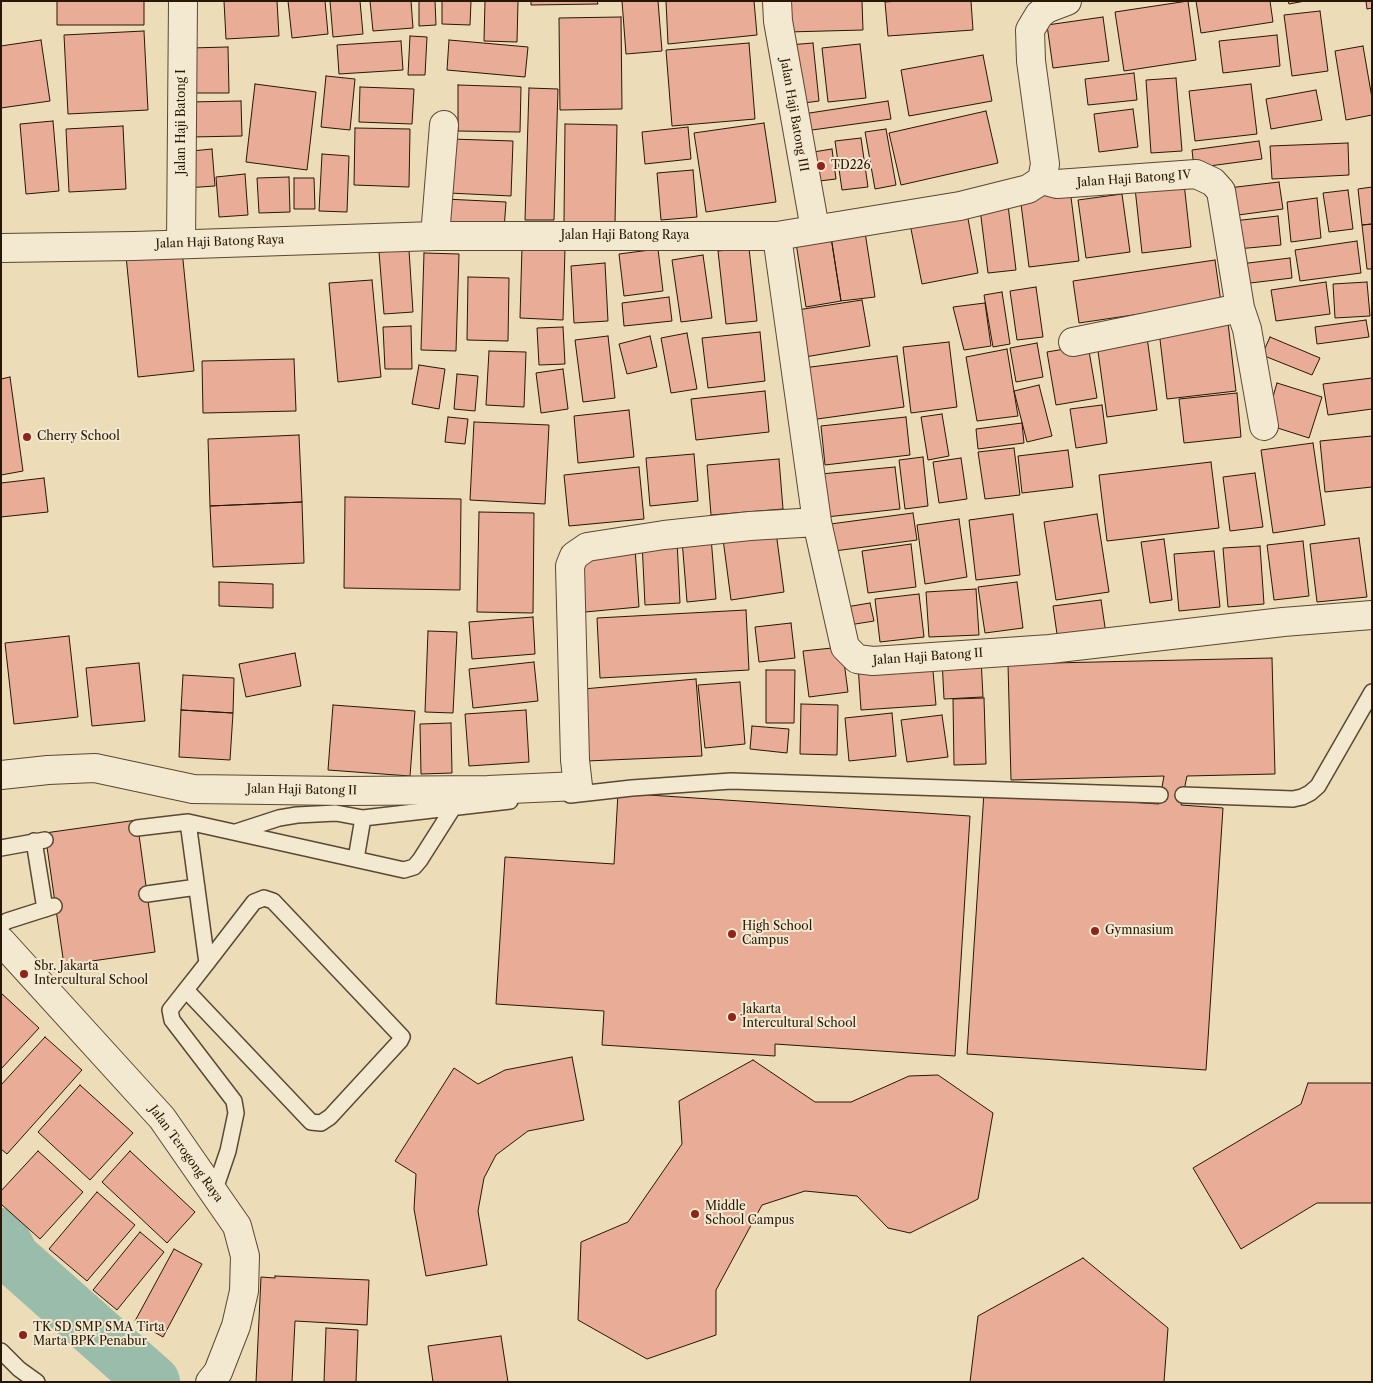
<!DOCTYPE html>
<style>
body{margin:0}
#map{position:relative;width:1373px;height:1383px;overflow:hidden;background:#ecdcb7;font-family:"Libre Caslon Text",serif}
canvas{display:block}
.frame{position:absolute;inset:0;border:2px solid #281705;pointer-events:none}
</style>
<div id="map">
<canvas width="1373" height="1383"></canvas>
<div class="frame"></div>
</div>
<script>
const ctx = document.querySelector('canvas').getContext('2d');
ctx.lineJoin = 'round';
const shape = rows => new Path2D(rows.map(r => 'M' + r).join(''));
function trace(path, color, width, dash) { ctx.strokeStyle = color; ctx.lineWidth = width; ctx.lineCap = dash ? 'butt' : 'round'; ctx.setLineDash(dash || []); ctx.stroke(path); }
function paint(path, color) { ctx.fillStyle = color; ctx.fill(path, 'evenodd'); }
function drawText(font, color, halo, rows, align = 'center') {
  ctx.font = font + ' "Libre Caslon Text",serif'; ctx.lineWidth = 4; ctx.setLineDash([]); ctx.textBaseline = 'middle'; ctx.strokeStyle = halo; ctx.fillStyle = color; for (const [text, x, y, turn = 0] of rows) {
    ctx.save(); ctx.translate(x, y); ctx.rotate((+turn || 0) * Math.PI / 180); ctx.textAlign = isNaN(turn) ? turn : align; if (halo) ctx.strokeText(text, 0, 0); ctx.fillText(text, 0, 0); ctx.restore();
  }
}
const river = shape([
 [1,1235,13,1258,153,1382]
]);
const building = shape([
 [57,1,144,1,144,25,57,25,57,1],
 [224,1,277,1,279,36,226,39,224,1],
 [288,1,325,1,328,34,292,38,288,1],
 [330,1,360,1,363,34,333,37,330,1],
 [370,1,411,1,413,28,373,31,370,1],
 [419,1,435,1,436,25,419,26,419,1],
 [442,1,471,1,470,25,442,24,442,1],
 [485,1,518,1,517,42,484,41,485,1],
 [531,1,597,1,598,4,531,5,531,1],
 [622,1,658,1,662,51,626,54,622,1],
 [666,1,754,1,757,35,668,44,666,1],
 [786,1,862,1,863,30,787,32,786,1],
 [899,1,971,1,973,30,888,36,885,2,899,1],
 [1188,1,1196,60,1124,71,1115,12,1188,1],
 [1196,1,1270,1,1273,22,1201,33,1196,1],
 [1288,1,1305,1,1289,4,1288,1],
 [1366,1,1372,1,1372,8,1367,9,1366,1],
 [1320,11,1328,71,1292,76,1284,15,1320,11],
 [621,17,622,109,560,110,559,18,621,17],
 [1103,17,1109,61,1053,68,1047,25,1103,17],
 [144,31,148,110,68,114,64,35,144,31],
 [1277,35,1280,66,1223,73,1219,41,1277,35],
 [410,36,427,37,425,75,408,75,410,36],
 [41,40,50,101,1,108,1,46,41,40],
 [449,40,528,47,525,77,447,70,449,40],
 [401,41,403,70,339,74,337,45,401,41],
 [749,43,755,119,672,126,666,50,749,43],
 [813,43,819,101,796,104,789,45,813,43],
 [860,44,866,98,828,102,822,48,860,44],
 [1363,46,1372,98,1372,115,1346,120,1335,51,1363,46],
 [228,47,229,93,190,93,190,48,228,47],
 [983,55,992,101,909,116,901,70,983,55],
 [1134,73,1137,100,1088,105,1085,79,1134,73],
 [326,76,355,79,350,130,321,127,326,76],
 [1176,78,1182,151,1151,153,1146,80,1176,78],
 [255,84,316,92,307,170,246,162,255,84],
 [1251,84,1257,134,1195,141,1189,91,1251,84],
 [458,85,521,87,520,132,458,131,458,85],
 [360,87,414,89,412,124,359,122,360,87],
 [529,88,558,89,554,220,525,220,529,88],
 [1316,90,1322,120,1271,129,1266,99,1316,90],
 [241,101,242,136,190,137,189,102,241,101],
 [888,101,891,119,805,131,803,114,888,101],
 [1133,109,1138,147,1099,152,1094,114,1133,109],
 [986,111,998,163,901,185,889,133,986,111],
 [53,121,59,191,26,194,20,124,53,121],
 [764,123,776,202,706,212,694,133,764,123],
 [565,124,617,125,615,223,564,222,565,124],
 [123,126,126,189,69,192,66,129,123,126],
 [688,127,691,159,645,164,642,132,688,127],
 [355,128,410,129,409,187,354,185,355,128],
 [886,129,896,185,875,189,865,132,886,129],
 [861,138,868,187,842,190,835,141,861,138],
 [451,139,513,141,511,196,449,193,451,139],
 [1259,141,1262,159,1194,168,1192,150,1259,141],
 [1348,143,1349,175,1272,179,1270,146,1348,143],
 [212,149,215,186,185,188,182,152,212,149],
 [832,149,836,179,811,182,807,153,832,149],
 [322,154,349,156,347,212,319,211,322,154],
 [693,170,697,217,661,220,657,173,693,170],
 [245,174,248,215,219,217,216,177,245,174],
 [289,177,290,212,259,213,257,178,289,177],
 [294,178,314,178,315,209,294,209,294,178],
 [1279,182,1283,209,1231,216,1228,188,1279,182],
 [1184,183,1191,247,1142,253,1135,188,1184,183],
 [1372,187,1372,224,1362,225,1358,189,1372,187],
 [1070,189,1079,261,1029,267,1020,196,1070,189],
 [1348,190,1353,229,1329,232,1323,193,1348,190],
 [1122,194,1130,252,1086,258,1078,200,1122,194],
 [1317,198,1321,238,1291,242,1287,202,1317,198],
 [445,199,506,202,504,230,444,227,445,199],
 [1008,205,1016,270,988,273,980,209,1008,205],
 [967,213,978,273,922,284,910,224,967,213],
 [1278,216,1281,245,1237,249,1233,221,1278,216],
 [1372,224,1372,269,1367,269,1362,225,1372,224],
 [865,232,875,297,841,301,831,237,865,232],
 [831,237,841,301,806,307,796,243,831,237],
 [1357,241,1361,273,1300,281,1295,250,1357,241],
 [522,247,565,248,563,320,520,318,522,247],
 [749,248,757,321,726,324,718,251,749,248],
 [658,249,663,291,624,296,619,254,658,249],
 [182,250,194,371,138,377,126,256,182,250],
 [409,250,413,312,384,314,379,252,409,250],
 [424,253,459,254,456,351,421,350,424,253],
 [703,255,712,318,681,322,672,260,703,255],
 [1290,258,1292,278,1242,284,1240,264,1290,258],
 [1215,260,1221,302,1079,323,1073,281,1215,260],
 [605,263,608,321,574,323,571,266,605,263],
 [468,277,509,278,508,341,467,340,468,277],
 [372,280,381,377,338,382,329,283,372,280],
 [1326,282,1330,314,1276,321,1271,290,1326,282],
 [1367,282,1370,316,1335,318,1333,284,1367,282],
 [1036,287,1043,337,1017,340,1010,291,1036,287],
 [1002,292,1010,344,993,347,984,295,1002,292],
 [669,297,672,321,624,326,622,303,669,297],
 [862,300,870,346,805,357,797,310,862,300],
 [985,303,991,346,964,350,953,307,985,303],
 [1366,320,1369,337,1317,344,1315,327,1366,320],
 [1228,323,1236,391,1167,399,1159,331,1228,323],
 [411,326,412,369,385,369,383,327,411,326],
 [563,327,565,364,539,365,537,328,563,327],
 [760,332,765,381,708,388,702,338,760,332],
 [687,333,697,389,671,393,661,338,687,333],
 [608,336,615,398,583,402,575,340,608,336],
 [650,336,657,367,627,374,619,344,650,336],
 [1147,337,1157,410,1107,417,1097,344,1147,337],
 [1270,337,1320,358,1312,375,1262,355,1270,337],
 [949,342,957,407,911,413,903,347,949,342],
 [1037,343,1043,377,1016,382,1010,348,1037,343],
 [1088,345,1097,398,1056,405,1047,352,1088,345],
 [1007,349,1018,416,977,421,966,357,1007,349],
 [489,351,526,352,524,407,486,405,489,351],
 [897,356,904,407,810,420,803,368,897,356],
 [294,359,296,411,203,413,202,361,294,359],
 [419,365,445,369,439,409,412,404,419,365],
 [563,369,568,409,541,413,536,373,563,369],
 [457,374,478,376,475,411,454,409,457,374],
 [10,377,23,471,1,475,1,379,10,377],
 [1372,378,1372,409,1328,415,1323,384,1372,378],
 [1277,383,1322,397,1309,438,1265,424,1277,383],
 [1039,385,1052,436,1027,442,1014,391,1039,385],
 [765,391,769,432,696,440,691,399,765,391],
 [1237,393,1241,437,1184,443,1179,399,1237,393],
 [1102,405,1107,443,1076,448,1070,409,1102,405],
 [629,410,634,457,578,463,574,416,629,410],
 [942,414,949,456,928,460,921,417,942,414],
 [448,417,468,419,465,444,445,442,448,417],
 [906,417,910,455,825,465,821,426,906,417],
 [474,422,549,425,545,504,470,500,474,422],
 [1022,423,1024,443,978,449,976,429,1022,423],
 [299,435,302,502,210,506,208,439,299,435],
 [1372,436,1372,487,1325,492,1320,441,1372,436],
 [1313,443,1325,525,1273,533,1261,450,1313,443],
 [1014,448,1020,495,985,499,978,452,1014,448],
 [1068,450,1073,487,1022,493,1018,456,1068,450],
 [694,454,698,501,650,506,646,458,694,454],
 [923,457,928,506,905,509,899,460,923,457],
 [961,458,967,499,939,503,933,462,961,458],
 [779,459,783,509,711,515,707,465,779,459],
 [1211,462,1219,528,1107,541,1099,475,1211,462],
 [639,467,644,519,569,526,564,475,639,467],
 [895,467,900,509,826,517,821,474,895,467],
 [1255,473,1263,527,1230,531,1223,477,1255,473],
 [44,478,48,512,1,517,1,483,44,478],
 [345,497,461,499,460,590,344,588,345,497],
 [302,502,304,563,213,567,210,506,302,502],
 [479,512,534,513,533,613,477,612,479,512],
 [913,513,917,540,827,552,823,525,913,513],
 [1013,514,1020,575,976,580,969,520,1013,514],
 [1097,514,1109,592,1056,600,1044,522,1097,514],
 [959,519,967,577,925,584,917,525,959,519],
 [776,532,784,592,731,600,723,539,776,532],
 [711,537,716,599,687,602,682,540,711,537],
 [1359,538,1367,597,1317,602,1310,544,1359,538],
 [1164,539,1172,600,1150,603,1141,542,1164,539],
 [677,540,680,603,645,605,642,542,677,540],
 [1303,541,1309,596,1274,600,1267,545,1303,541],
 [911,544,916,587,868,593,862,551,911,544],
 [1260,546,1264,604,1228,607,1223,548,1260,546],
 [635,548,639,607,585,612,578,555,635,548],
 [1214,551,1220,607,1179,611,1174,554,1214,551],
 [219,582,273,584,273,608,219,606,219,582],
 [1017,582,1023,628,985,633,978,587,1017,582],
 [976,589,979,635,929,637,926,592,976,589],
 [919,594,924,637,880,642,875,599,919,594],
 [1101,600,1106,634,1058,641,1053,606,1101,600],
 [870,603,874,621,849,625,846,607,870,603],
 [746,610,749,670,600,678,597,618,746,610],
 [533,617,535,654,472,659,469,622,533,617],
 [791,623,795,658,759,662,755,627,791,623],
 [428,631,457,632,453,713,425,712,428,631],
 [69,636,78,717,14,724,5,643,69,636],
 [842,647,848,692,809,697,803,651,842,647],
 [295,653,301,686,246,697,239,664,295,653],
 [981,658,983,697,944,699,942,660,981,658],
 [1272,658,1275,774,1187,776,1181,805,1223,808,1206,1070,967,1054,984,792,1159,804,1164,776,1011,780,1008,664,1272,658],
 [932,660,936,705,861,710,858,665,932,660],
 [534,662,538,701,473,708,469,669,534,662],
 [139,663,145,721,92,726,86,668,139,663],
 [766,670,795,670,794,723,766,723,766,670],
 [183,675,234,678,233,713,181,710,183,675],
 [696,679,702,756,587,761,583,689,696,679],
 [740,682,745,744,705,748,698,685,740,682],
 [984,698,986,764,954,765,953,699,984,698],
 [801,704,838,705,837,755,800,754,801,704],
 [333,705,415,711,410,776,328,770,333,705],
 [181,710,233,713,230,760,179,757,181,710],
 [526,710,529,762,469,766,465,714,526,710],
 [892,713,896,756,849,761,845,718,892,713],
 [942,715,948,757,907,762,901,720,942,715],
 [451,723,452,773,421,774,420,724,451,723],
 [752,726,789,729,787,753,750,749,752,726],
 [618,793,970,816,955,1056,775,1044,775,1056,602,1045,604,1011,496,1004,505,857,614,864,618,793],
 [137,820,155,952,64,965,45,833,137,820],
 [1,993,39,1028,1,1069,1,993],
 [45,1037,82,1070,7,1154,1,1149,1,1085,45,1037],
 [572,1057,584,1120,528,1131,496,1155,484,1178,478,1211,487,1265,426,1276,414,1209,416,1174,395,1161,454,1068,478,1084,505,1070,572,1057],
 [753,1060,815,1102,851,1102,909,1076,938,1075,993,1113,978,1199,910,1233,888,1228,857,1196,805,1191,762,1205,716,1290,716,1335,647,1359,578,1320,581,1242,628,1222,682,1144,679,1101,753,1060],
 [1308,1083,1372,1083,1372,1203,1317,1203,1241,1249,1193,1168,1301,1104,1308,1083],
 [80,1085,133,1133,90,1180,38,1132,80,1085],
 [38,1151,83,1192,40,1239,1,1204,1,1191,38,1151],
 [130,1151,195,1212,167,1243,102,1182,130,1151],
 [97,1192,135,1225,87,1281,49,1249,97,1192],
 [140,1232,164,1252,117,1310,93,1290,140,1232],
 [174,1249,202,1264,163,1337,135,1321,174,1249],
 [1083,1258,1168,1328,1164,1382,970,1382,978,1316,1083,1258],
 [275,1276,369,1280,367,1325,295,1321,292,1382,256,1382,261,1277,275,1278,275,1276],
 [326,1328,358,1330,356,1382,324,1382,326,1328],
 [501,1336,508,1382,433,1382,428,1346,501,1336]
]);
const service = shape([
 [570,795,632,788,731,781,1160,795],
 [1183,795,1293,799,1302,797,1310,793,1318,786,1372,692],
 [188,822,207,963],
 [137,828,188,822,404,870,414,867,420,860,453,808],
 [236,832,279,818,297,815,336,813,363,818,510,801],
 [34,841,45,909],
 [1,848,45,840],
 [356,859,363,818],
 [147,894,197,887],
 [1,925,7,921,54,906],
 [186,990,311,1122,321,1123,330,1117,400,1041,402,1037,273,901,264,898,254,902,207,963,170,1010,172,1020,234,1101,236,1113,228,1151,214,1192],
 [1,1351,19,1369,37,1382]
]);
const minor = shape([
 [777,1,778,21,815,229],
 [1042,180,1057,184,1196,174,1213,182,1221,191,1240,308,1247,329,1264,426],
 [435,236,444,125],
 [777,236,817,522,845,647,857,659,873,661,1050,649,1283,622,1372,615],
 [181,243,183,1],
 [1073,342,1240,308],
 [1,775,48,770,95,768,193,789,344,791,488,790,578,786,575,760,570,566,574,556,587,547,664,535,750,526,817,522]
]);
const tertiary = shape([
 [1,248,134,246,435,236,777,236,960,206,1028,189,1042,180,1045,164,1031,61,1030,30,1039,15,1046,9,1067,1],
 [1,941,162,1118,237,1226,245,1256,244,1291,236,1326,218,1372,210,1382]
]);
const markers = [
 [821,166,5,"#8f2418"],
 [27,437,5,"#8f2418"],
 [1095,931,5,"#8f2418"],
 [732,934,5,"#8f2418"],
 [24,974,5,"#8f2418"],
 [732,1017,5,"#8f2418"],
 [695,1214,5,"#8f2418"],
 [23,1335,5,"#8f2418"]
];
const streetNames = [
 ["Jalan Haji Batong III",794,115,80],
 ["Jalan Haji Batong I",182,122,-90],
 ["Jalan Haji Batong IV",1134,179,-4],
 ["Jalan Haji Batong Raya",625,236],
 ["Jalan Haji Batong Raya",220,242,-2],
 ["Jalan Haji Batong II",928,657,-4],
 ["Jalan Haji Batong II",302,790,1],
 ["Jalan Terogong Raya",186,1154,54]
];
const poiNames = [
 ["TD226",831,166],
 ["Cherry School",37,437],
 ["High School",742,927],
 ["Campus",742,941],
 ["Gymnasium",1105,931],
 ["Sbr. Jakarta",34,967],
 ["Intercultural School",34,981],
 ["Jakarta",742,1010],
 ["Intercultural School",742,1024],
 ["Middle",705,1207],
 ["School Campus",705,1221],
 ["TK SD SMP SMA Tirta",33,1328],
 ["Marta BPK Penabur",33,1342]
];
trace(river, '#99bcab', 54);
paint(building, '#e8ac97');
trace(building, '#281705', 1);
trace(service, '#594832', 18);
trace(minor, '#594832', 30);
trace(tertiary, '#594832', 30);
trace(service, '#f3e8d0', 15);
trace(minor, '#f3e8d0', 28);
trace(tertiary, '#f3e8d0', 28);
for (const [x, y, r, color] of markers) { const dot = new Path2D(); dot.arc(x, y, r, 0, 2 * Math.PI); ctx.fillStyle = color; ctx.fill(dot); trace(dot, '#f3e8d0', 2); }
drawText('12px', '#281705', '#f3e8d0', streetNames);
drawText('12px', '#281705', '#f3e8d0', poiNames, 'left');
</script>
